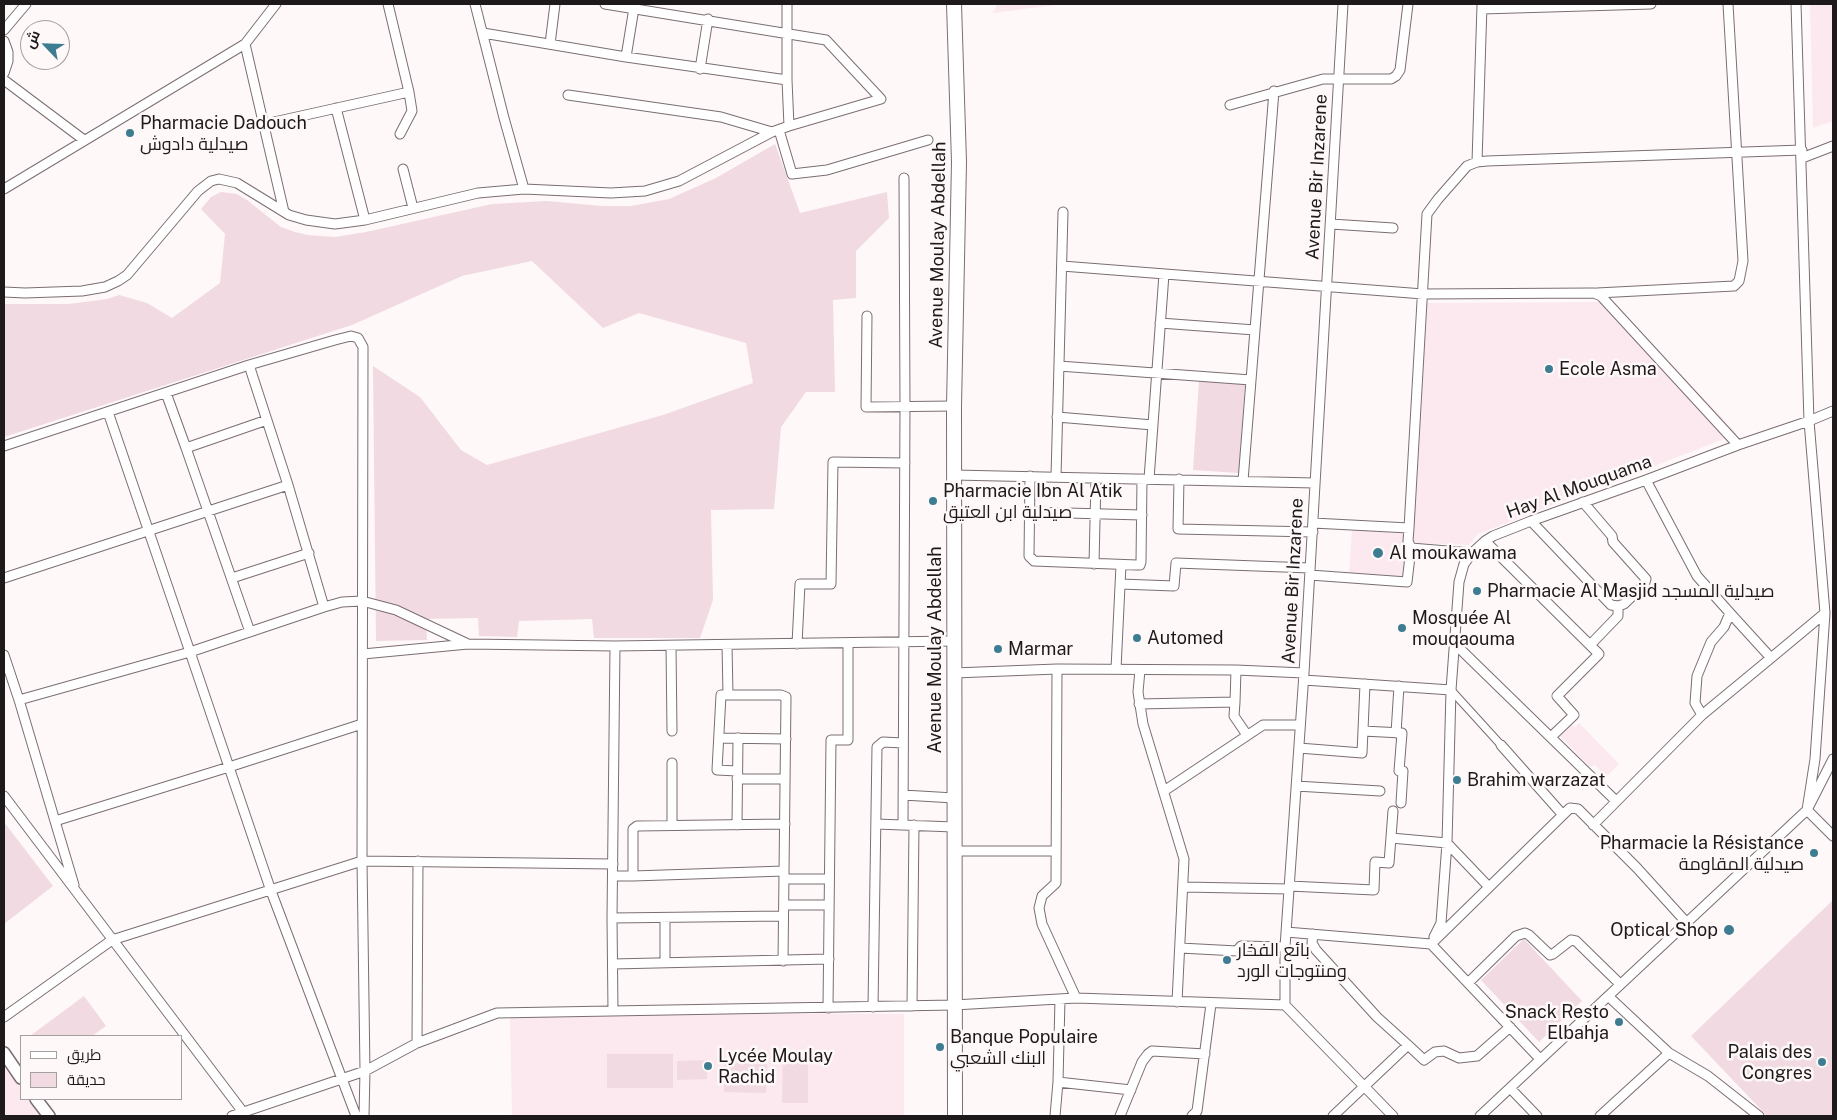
<!DOCTYPE html>
<meta charset="utf-8">
<style>
body{margin:0}
#map{position:relative;width:1837px;height:1120px;overflow:hidden;background:#fef8f9;font-family:"Public Sans",Cairo,sans-serif}
canvas{display:block}
.frame{position:absolute;inset:0;border:5px solid #1e191a;pointer-events:none}
.legend{position:absolute;left:20px;top:1035px;width:162px;height:65px;box-sizing:border-box;background:#fef8f9;border:1px solid #a49fa0;margin:0;padding:6px 9px;list-style:none;font-size:15px;color:#1e191a}
.legend li{display:flex;align-items:center;gap:10px;height:25px}
.legend b{width:25px;border:1px solid #a49fa0}
.north{position:absolute;left:20px;top:20px;width:50px;height:50px;box-sizing:border-box;background:#fef8f9;border:1px solid #a49fa0;border-radius:50%;rotate:294deg;font-size:14px;font-weight:700;line-height:20px;text-align:center;color:#1e191a}
.north::after{content:'';display:block;margin:auto;width:18px;height:22px;background:#3d7c91;clip-path:polygon(50% 0,100% 100%,50% 72%,0 100%)}
</style>
<div id="map">
<canvas width="1837" height="1120"></canvas>
<div class="frame"></div>
<ul class="legend">
<li><b style="height:6px;background:#fff"></b>طريق</li>
<li><b style="height:14px;background:#f1dae1"></b>حديقة</li>
</ul>
<div class="north">ش</div>
</div>
<script>
const ctx = document.querySelector('canvas').getContext('2d');
ctx.lineJoin = 'round';
function paint(path, color) { ctx.fillStyle = color; ctx.fill(path, 'evenodd'); }
const shape = rows => new Path2D(rows.map(r => 'M' + r).join(''));
function trace(path, color, width, dash) { ctx.strokeStyle = color; ctx.lineWidth = width; ctx.lineCap = dash ? 'butt' : 'round'; ctx.setLineDash(dash || []); ctx.stroke(path); }
function drawText(font, color, halo, rows, align = 'center') {
  ctx.font = font + ' "Public Sans",Cairo,sans-serif'; ctx.lineWidth = 5; ctx.setLineDash([]); ctx.textBaseline = 'middle'; ctx.strokeStyle = halo; ctx.fillStyle = color; for (const [text, x, y, turn = 0] of rows) {
    ctx.save(); ctx.translate(x, y); ctx.rotate((+turn || 0) * Math.PI / 180); ctx.textAlign = isNaN(turn) ? turn : align; if (halo) ctx.strokeText(text, 0, 0); ctx.fillText(text, 0, 0); ctx.restore();
  }
}
const built = shape([
 [997,4,1064,4,993,13],
 [1810,4,1833,4,1833,121,1813,128],
 [1613,302,1737,434,1478,534,1469,545,1413,543,1426,303],
 [1352,530,1406,533,1404,577,1349,573],
 [1570,723,1575,727,1579,723,1619,764,1606,777,1595,765,1590,767,1558,734],
 [711,1013,904,1014,904,1116,512,1116,510,1016],
 [4,1046,21,1069,21,1099,44,1099,57,1116,4,1116]
]);
const green = shape([
 [775,144,800,213,887,192,889,218,856,251,856,298,833,300,835,392,806,392,781,427,774,509,711,510,713,600,700,638,594,638,592,619,519,621,517,637,479,636,478,618,426,619,427,640,376,641,373,366,420,397,461,450,487,465,663,415,753,383,746,343,639,313,603,328,532,261,462,276,352,325,4,437,4,304,69,304,107,299,119,295,147,303,172,318,220,283,225,234,201,209,211,197,221,192,237,194,247,200,281,227,295,232,308,235,335,237,366,232,492,204,547,201,602,206,631,206,669,199,716,178],
 [1199,381,1245,384,1239,473,1193,470],
 [4,822,53,886,4,924],
 [1833,900,1833,1116,1767,1116,1691,1036],
 [1524,939,1582,1001,1539,1042,1481,980],
 [84,996,106,1026,92,1036,30,1036],
 [607,1054,673,1054,673,1088,607,1088],
 [783,1054,808,1054,808,1103,782,1103],
 [707,1060,707,1079,677,1080,677,1061],
 [724,1063,767,1064,766,1093,724,1092]
]);
const pedestrian = shape([
 [1451,690,1501,745]
]);
const minor = shape([
 [388,4,409,92,412,111,400,134],
 [475,4,504,118,524,189],
 [605,4,826,40,881,99,789,126],
 [1343,4,1304,673,1285,947,1285,1005,1393,1116],
 [1796,4,1809,421,1825,613,1815,759,1807,810,1833,836],
 [1482,9,1651,4],
 [4,30,26,4],
 [483,33,626,57,787,80],
 [4,41,8,52,8,61,4,73],
 [245,44,284,212],
 [550,44,555,4],
 [626,57,634,8],
 [700,69,708,19],
 [4,80,84,140],
 [568,95,721,117,772,132],
 [1230,105,1323,79,1391,79,1396,76,1400,70,1408,4],
 [336,108,365,220],
 [265,124,409,92],
 [779,130,792,174,827,170,928,140],
 [1802,158,1833,146],
 [1477,162,1482,5],
 [403,169,413,208],
 [4,189,245,44,276,4],
 [1331,224,1393,228],
 [1062,266,1423,294,1594,293,1601,296,1738,445],
 [4,292,25,293,82,291,105,287,118,281,127,275,198,191,211,181,219,179,237,183,289,215,306,220,335,224,365,220,478,193,524,189,611,193,645,191,679,181,772,132,789,126,787,80,787,4],
 [1597,293,1734,286,1739,281,1743,261,1728,4],
 [867,316,866,407,954,406],
 [1160,323,1255,330],
 [249,365,288,485],
 [1059,366,1251,380],
 [166,393,186,448,267,420],
 [1057,417,1153,425],
 [4,446,249,365,335,340,351,336,358,338,363,347,362,861,365,1071,364,1116],
 [186,448,250,632],
 [954,475,1315,483],
 [1030,476,1029,556,1034,561,1137,565,1140,565,1141,562,1142,479],
 [1056,477,1063,212],
 [1149,479,1164,274],
 [1179,479,1178,529,1313,532],
 [1243,481,1274,91],
 [1030,512,1142,515],
 [1531,521,1611,605,1618,606,1624,604,1644,585,1646,579,1613,542,1612,536,1583,502],
 [1313,523,1409,528,1427,214,1438,199,1467,166,1477,162,1487,161,1802,150],
 [1409,528,1408,541,1411,548,1472,553],
 [1485,541,1599,654,1557,696,1574,715,1551,737],
 [1094,564,1096,478],
 [1310,575,1407,582,1411,548],
 [4,578,288,485,324,607],
 [232,578,309,553],
 [1120,584,1174,586,1176,563,1310,568],
 [1730,613,1771,658,1825,613],
 [797,644,800,584,831,584,833,462,905,463],
 [1455,644,1616,801],
 [727,645,728,695,721,695,717,770,737,771],
 [1590,645,1618,616,1618,606],
 [671,646,672,731],
 [363,654,468,644],
 [4,655,19,700,190,652,108,412],
 [1057,669,1056,883,1042,896,1039,908,1042,924,1076,998],
 [1116,669,1121,565],
 [1140,670,1138,692,1143,724,1184,859,1177,1002],
 [954,673,1057,669,1236,670,1304,673],
 [1304,680,1451,690,1459,582,1464,564,1472,553,1485,541,1493,536,1531,521,1646,480,1738,445,1809,421,1833,411],
 [728,695,781,695,786,697,783,961],
 [19,700,74,885],
 [1235,702,1234,716,1247,735],
 [1139,704,1235,702,1236,670],
 [1702,715,1771,658],
 [1363,731,1402,733,1399,771,1403,771,1401,803],
 [1396,733,1399,686],
 [719,738,786,739],
 [1501,745,1563,815],
 [1299,748,1362,753,1365,684],
 [737,779,785,779],
 [1296,786,1380,791],
 [1164,791,1263,725,1300,725],
 [903,795,954,798],
 [4,796,246,1116],
 [55,821,229,767,362,724],
 [876,824,954,827],
 [672,825,672,763],
 [737,825,738,738],
 [903,825,905,407,904,178],
 [1593,825,1702,715,1695,703,1697,676,1711,642,1724,627,1730,613,1697,576,1646,480],
 [1391,838,1447,843,1488,886],
 [954,851,1056,851],
 [784,871,633,876,633,829,637,826,785,824],
 [613,876,633,876],
 [784,879,829,879],
 [1289,886,1374,890,1375,862,1389,863,1393,811],
 [1183,887,1289,889],
 [784,905,829,905],
 [612,918,783,916],
 [665,918,665,963],
 [1286,932,1431,944],
 [1313,934,1312,943,1316,950,1377,1017,1408,1045],
 [1434,937,1441,923,1447,843,1451,690],
 [1431,944,1570,808,1578,809,1637,868,1686,922],
 [1431,944,1540,1059],
 [1180,948,1237,951,1241,946,1285,947],
 [613,964,829,959],
 [1468,983,1516,936,1525,933,1529,935,1550,955,1553,954,1571,940,1576,941,1620,984],
 [1608,996,1669,1053,1708,1076,1759,1116],
 [912,1006,914,825],
 [873,1007,877,747,883,742,903,743],
 [828,1008,831,740,848,740,848,643],
 [613,1011,612,918,615,646],
 [4,1017,112,940,362,861,613,864],
 [417,1043,418,861],
 [1058,1082,1131,1090],
 [1510,1088,1537,1116],
 [232,1116,365,1071,417,1043,497,1013,954,1005,1076,998,1285,1005],
 [356,1116,271,891,190,652,324,607,342,602,362,601,396,610,468,644,615,646,954,641],
 [1055,1116,1058,1082,1060,999],
 [1120,1116,1142,1062,1148,1054,1152,1051,1205,1054],
 [1192,1116,1197,1111,1211,1004],
 [1333,1116,1408,1045,1424,1060,1435,1052,1444,1051,1459,1058,1477,1056,1510,1027],
 [1480,1116,1807,810,1833,759],
 [1600,1116,1669,1053]
]);
const tertiary = shape([
 [4,1053,21,1078],
 [36,1099,49,1116]
]);
const primary = shape([
 [954,4,959,162,954,406,955,1116]
]);
const markers = [
 [130,133,5,"#3d7c91"],
 [1549,369,5,"#3d7c91"],
 [933,501,5,"#3d7c91"],
 [1378,553,6,"#3d7c91"],
 [1477,591,5,"#3d7c91"],
 [1402,628,5,"#3d7c91"],
 [1137,638,5,"#3d7c91"],
 [998,649,5,"#3d7c91"],
 [1457,780,5,"#3d7c91"],
 [1814,853,5,"#3d7c91"],
 [1729,930,6,"#3d7c91"],
 [1227,960,5,"#3d7c91"],
 [1619,1022,5,"#3d7c91"],
 [940,1047,5,"#3d7c91"],
 [1822,1062,5,"#3d7c91"],
 [708,1066,5,"#3d7c91"]
];
const poiNames = [
 ["Pharmacie Dadouch",140,123],
 ["صيدلية دادوش",140,144],
 ["Ecole Asma",1559,369],
 ["Pharmacie Ibn Al Atik",943,491],
 ["صيدلية ابن العتيق",943,512],
 ["Al moukawama",1389,553],
 ["Pharmacie Al Masjid صيدلية المسجد",1487,591],
 ["Mosquée Al",1412,618],
 ["mouqaouma",1412,639],
 ["Automed",1147,638],
 ["Marmar",1008,649],
 ["Brahim warzazat",1467,780],
 ["Pharmacie la Résistance",1804,843,"right"],
 ["صيدلية المقاومة",1804,864,"right"],
 ["Optical Shop",1718,930,"right"],
 ["بائع الفخار",1237,950],
 ["ومنتوجات الورد",1237,971],
 ["Snack Resto",1609,1012,"right"],
 ["Elbahja",1609,1033,"right"],
 ["Banque Populaire",950,1037],
 ["البنك الشعبي",950,1058],
 ["Palais des",1812,1052,"right"],
 ["Congres",1812,1073,"right"],
 ["Lycée Moulay",718,1056],
 ["Rachid",718,1077]
];
const streetNames = [
 ["Avenue Bir Inzarene",1317,177,-87],
 ["Avenue Moulay Abdellah",938,245,-89],
 ["Hay Al Mouquama",1579,487,-20],
 ["Avenue Bir Inzarene",1293,581,-87],
 ["Avenue Moulay Abdellah",935,650,-90]
];
paint(built, '#fce9ef');
paint(green, '#f1dae1');
trace(pedestrian, '#7b6e72', 9);
trace(minor, '#7b6e72', 11);
trace(tertiary, '#7b6e72', 14);
trace(primary, '#7b6e72', 16);
trace(pedestrian, '#fff', 7);
trace(minor, '#fff', 9);
trace(tertiary, '#fff', 11);
trace(primary, '#fff', 14);
for (const [x, y, r, color] of markers) { const dot = new Path2D(); dot.arc(x, y, r, 0, 2 * Math.PI); ctx.fillStyle = color; ctx.fill(dot); trace(dot, '#fef8f9', 2); }
drawText('18px', '#1e191a', '#fef8f9', poiNames, 'left');
drawText('18px', '#1e191a', '#fef8f9', streetNames);
</script>
